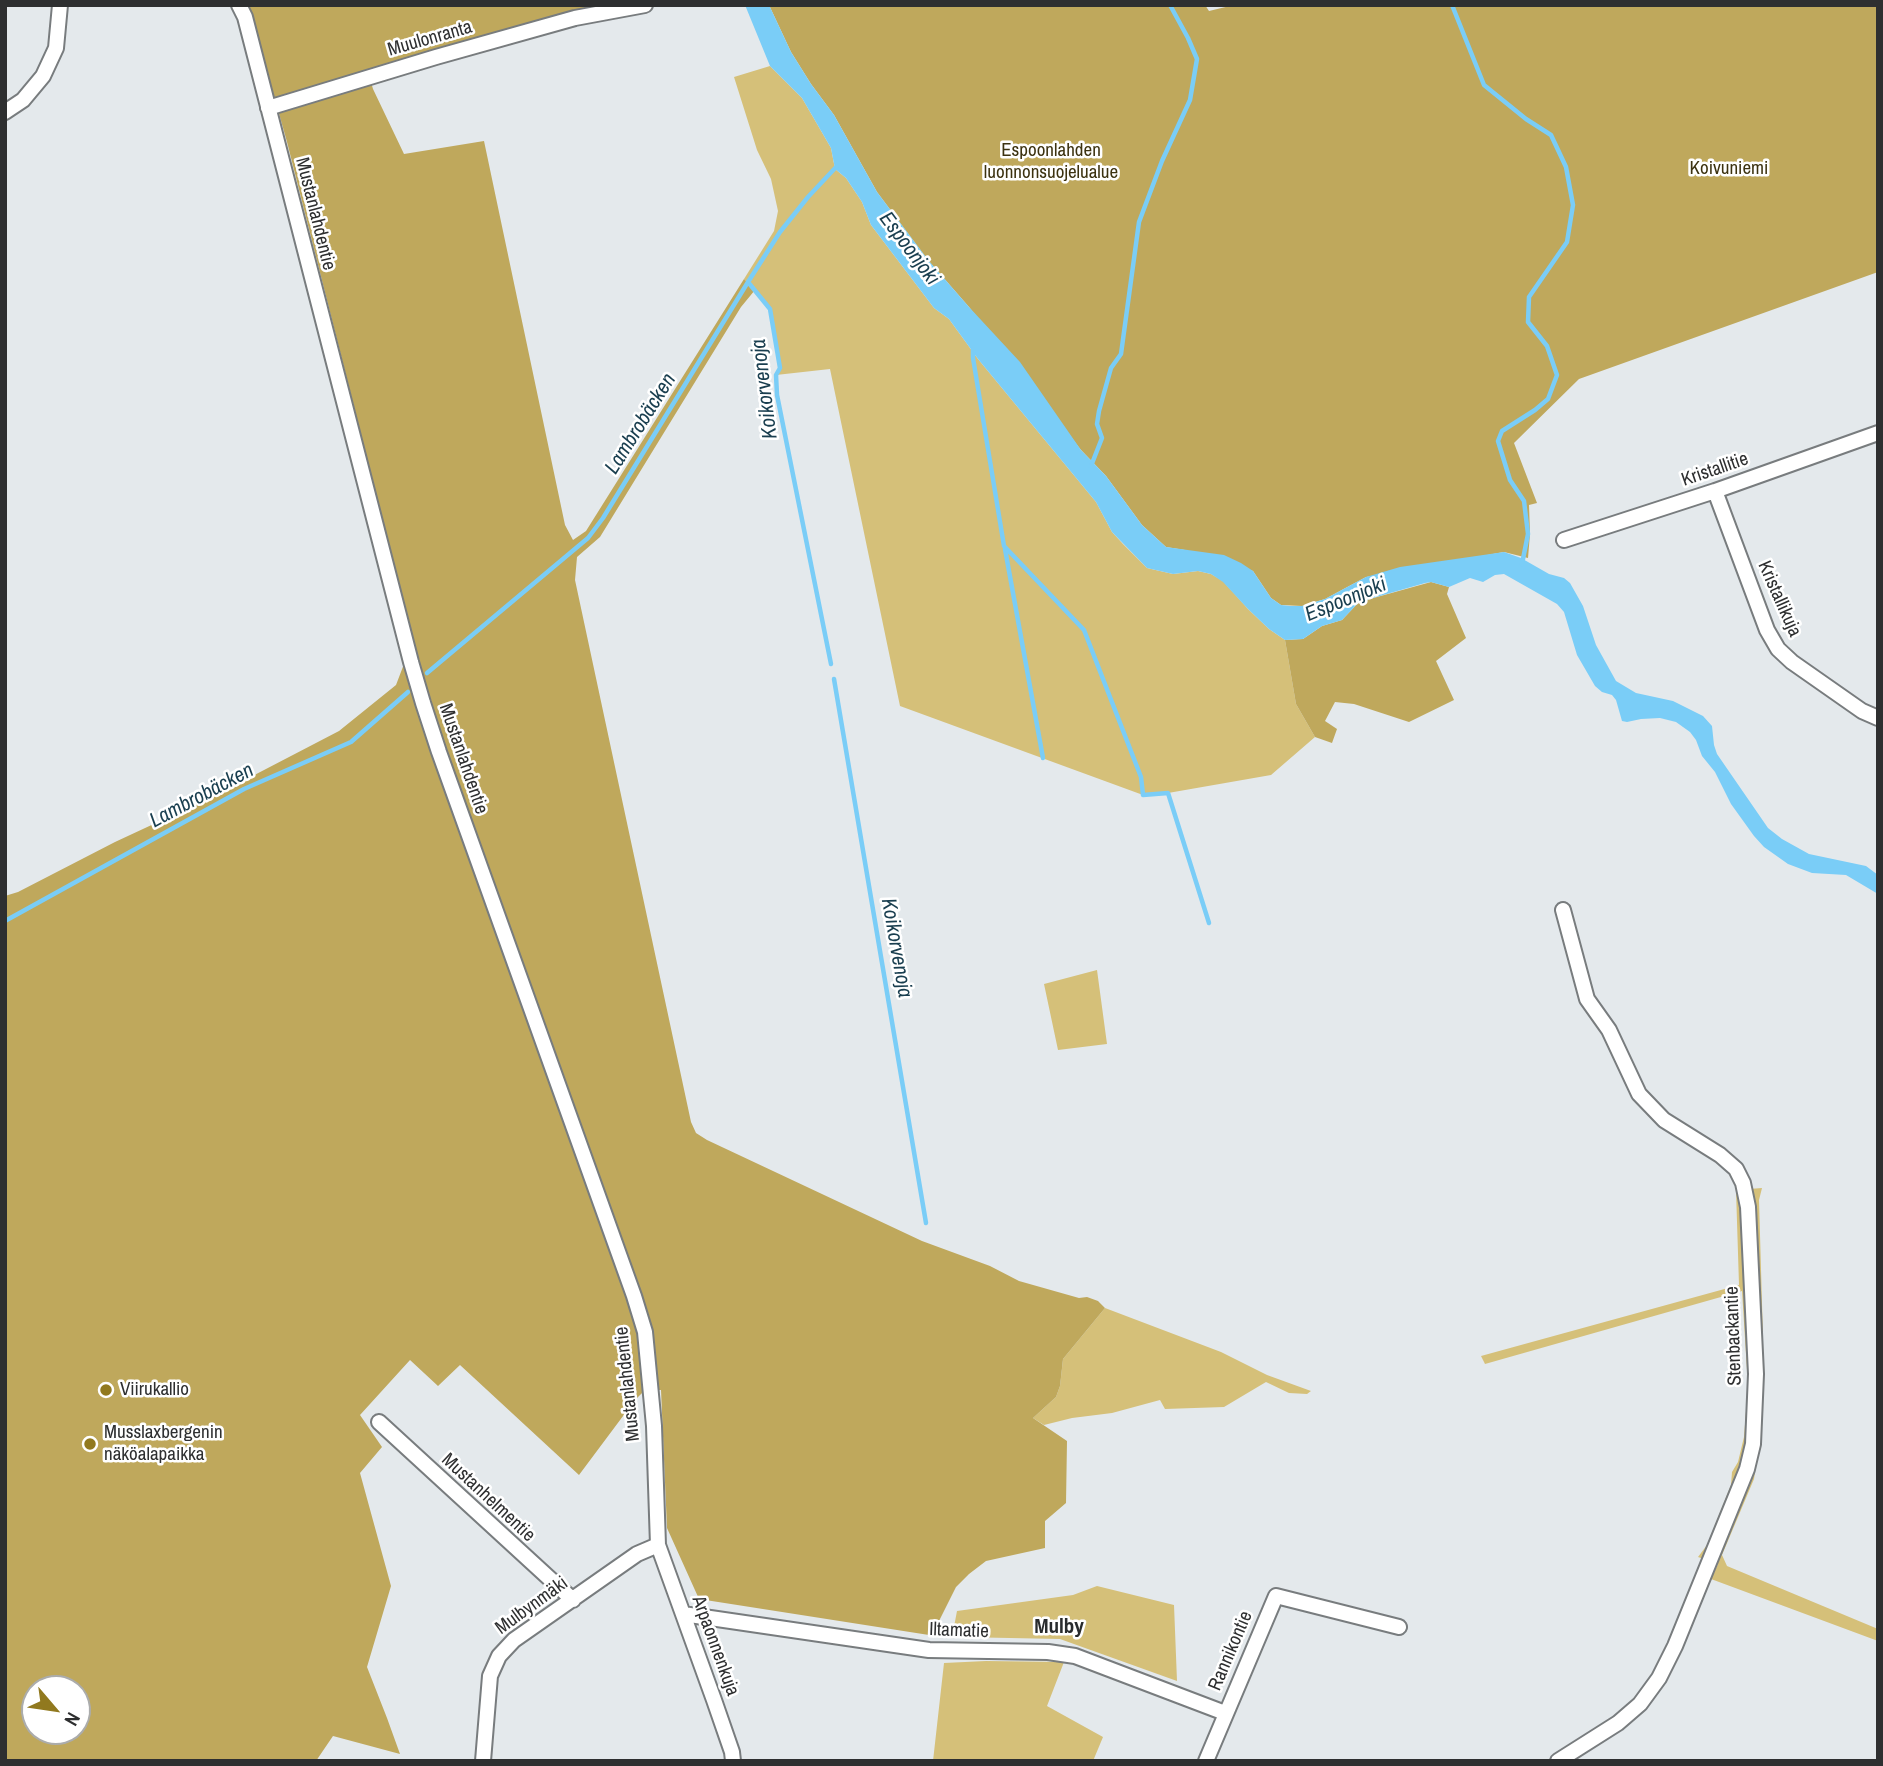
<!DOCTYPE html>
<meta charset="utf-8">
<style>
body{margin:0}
#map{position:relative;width:1883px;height:1766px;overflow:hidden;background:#e4e9ec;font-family:"Archivo Narrow",sans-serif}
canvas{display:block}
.frame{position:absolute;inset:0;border:7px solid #2e2f30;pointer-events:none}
.north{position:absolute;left:21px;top:1675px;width:70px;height:70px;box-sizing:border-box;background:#fff;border:2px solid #abacac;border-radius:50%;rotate:119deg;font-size:19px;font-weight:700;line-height:28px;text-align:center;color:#2e2f30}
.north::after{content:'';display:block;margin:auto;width:24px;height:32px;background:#91791f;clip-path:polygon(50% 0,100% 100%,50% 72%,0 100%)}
</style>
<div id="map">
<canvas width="1883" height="1766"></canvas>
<div class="frame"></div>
<div class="north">N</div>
</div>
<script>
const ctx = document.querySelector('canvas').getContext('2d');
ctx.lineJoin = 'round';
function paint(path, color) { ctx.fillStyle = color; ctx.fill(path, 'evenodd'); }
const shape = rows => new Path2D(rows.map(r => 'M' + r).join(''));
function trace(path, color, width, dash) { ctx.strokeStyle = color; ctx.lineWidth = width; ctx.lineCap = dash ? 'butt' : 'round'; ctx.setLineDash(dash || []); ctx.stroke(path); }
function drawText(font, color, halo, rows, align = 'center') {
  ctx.font = font + ' "Archivo Narrow",sans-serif'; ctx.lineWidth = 5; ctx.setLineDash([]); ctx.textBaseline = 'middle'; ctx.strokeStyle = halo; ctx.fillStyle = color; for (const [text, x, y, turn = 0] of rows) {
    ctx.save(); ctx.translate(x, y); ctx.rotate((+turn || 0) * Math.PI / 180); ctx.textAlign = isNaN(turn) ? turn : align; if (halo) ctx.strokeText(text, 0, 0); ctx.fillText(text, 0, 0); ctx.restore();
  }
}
const green = shape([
 [770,66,802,98,831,148,835,169,846,178,862,202,871,225,934,308,949,319,978,359,1096,502,1112,532,1123,544,1147,568,1173,574,1198,571,1211,574,1223,581,1248,609,1269,629,1285,640,1296,704,1315,737,1271,775,1168,793,1143,795,900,706,830,369,776,375,780,368,770,309,744,279,774,231,778,211,771,179,757,150,734,77],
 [1097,970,1107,1044,1058,1050,1044,984],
 [1762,1188,1759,1200,1763,1338,1762,1424,1754,1479,1722,1555,1727,1566,1878,1629,1878,1641,1711,1579,1718,1564,1698,1557,1707,1545,1731,1485,1732,1472,1738,1462,1744,1437,1748,1386,1742,1291,1485,1364,1481,1356,1739,1285,1736,1190],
 [1105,1308,1221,1352,1267,1375,1311,1391,1307,1394,1289,1393,1266,1382,1224,1407,1165,1409,1160,1400,1112,1413,1072,1418,1044,1425,1033,1418,1056,1397,1060,1386,1063,1359],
 [1097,1586,1174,1605,1177,1681,1060,1639,959,1637,953,1632,957,1611,1073,1595],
 [986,1661,1064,1662,1047,1706,1103,1737,1093,1761,933,1761,944,1663]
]);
const forest = shape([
 [247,5,604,5,444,49,368,72,373,89,404,154,484,141,565,525,573,540,586,531,744,279,755,290,741,307,600,537,577,557,575,580,691,1122,696,1133,707,1140,922,1241,990,1266,1019,1281,1079,1298,1087,1297,1098,1301,1105,1308,1063,1359,1060,1386,1056,1397,1033,1418,1067,1441,1066,1503,1045,1521,1045,1548,986,1561,969,1574,956,1587,937,1625,929,1635,699,1599,667,1528,661,1390,645,1390,635,1400,579,1475,460,1365,438,1386,410,1360,360,1415,382,1447,360,1473,391,1586,367,1667,387,1718,400,1754,333,1736,316,1761,5,1761,5,896,18,892,115,842,216,795,339,731,396,685,404,664,418,660,287,142,255,28],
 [35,1689,77,1689,77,1731,35,1731],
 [769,5,1205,5,1209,11,1234,5,1878,5,1878,272,1579,379,1514,443,1537,503,1529,505,1530,534,1528,558,1504,552,1366,577,1325,599,1302,606,1281,605,1271,598,1253,571,1185,550,1166,547,1142,525,1106,476,1081,450,969,307,928,260,877,192,834,115,811,84,791,52],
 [1431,582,1449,587,1447,594,1466,638,1436,661,1454,700,1409,722,1354,704,1335,702,1325,721,1337,729,1332,743,1315,737,1296,704,1285,640,1303,639,1322,626,1342,620,1359,602]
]);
const water = shape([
 [745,5,769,5,791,52,811,84,834,115,877,192,928,260,969,307,1020,362,1081,450,1106,476,1142,525,1166,547,1224,555,1241,563,1253,571,1271,598,1281,605,1290,606,1302,606,1325,599,1366,577,1400,567,1504,552,1521,558,1549,574,1564,578,1570,583,1583,606,1596,645,1616,681,1636,693,1673,701,1703,716,1712,726,1714,745,1717,754,1768,828,1782,839,1809,854,1866,866,1878,875,1878,894,1846,875,1812,873,1788,864,1764,847,1754,836,1731,804,1715,772,1702,756,1696,740,1690,732,1676,722,1660,718,1641,719,1627,722,1622,721,1616,700,1612,695,1602,692,1595,686,1577,655,1564,612,1557,604,1504,574,1495,575,1483,582,1470,578,1449,587,1431,582,1425,583,1359,602,1342,620,1322,626,1303,639,1285,640,1269,629,1248,609,1223,582,1211,574,1198,571,1173,574,1147,568,1112,532,1096,502,978,359,949,319,934,308,871,225,862,202,846,178,835,169,831,148,802,98,770,66]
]);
const stream = shape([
 [1452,5,1484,85,1526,119,1551,135,1566,167,1573,205,1567,242,1529,297,1528,322,1547,346,1557,375,1548,399,1535,410,1502,431,1498,441,1510,480,1524,501,1528,534,1522,564],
 [748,282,770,309,780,368,776,375,777,395,831,664],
 [973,349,973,358,1004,546,1084,630,1141,777,1143,795,1168,793,1209,923],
 [1091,466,1102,438,1097,424,1099,411,1111,368,1121,354,1139,222,1162,161,1190,100,1197,59,1188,38,1170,5],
 [1005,549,1043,758],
 [427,673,588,538,603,518,748,282,780,232,808,197,838,165],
 [834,679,926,1223],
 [5,921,244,789,351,742,408,692]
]);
const street = shape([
 [239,5,245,17,411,662,423,703,439,752,634,1296,645,1332,654,1426,658,1545,637,1554,514,1640,499,1656,490,1676,483,1761],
 [268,108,436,57,575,18,645,5],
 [5,112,23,100,43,76,56,48,60,5],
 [1715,491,1767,630,1778,649,1792,662,1862,711,1878,718],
 [1564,540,1715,491,1878,433],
 [379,1422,573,1600],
 [658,1545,714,1700,732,1752,733,1761],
 [683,1614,929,1650,1048,1652,1075,1656,1225,1713],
 [1206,1761,1276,1596,1399,1627],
 [1558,1761,1618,1723,1640,1704,1659,1678,1675,1646,1747,1469,1753,1444,1756,1374,1748,1207,1743,1183,1736,1169,1720,1155,1664,1120,1639,1094,1609,1030,1587,999,1563,910]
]);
const markers = [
 [106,1390,7,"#91791f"],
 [90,1444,7,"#91791f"]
];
const streetNames = [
 ["Muulonranta",430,39,-16],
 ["Mustanlahdentie",315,214,76],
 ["Kristallitie",1715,470,-19],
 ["Kristallikuja",1779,599,66],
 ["Mustanlahdentie",463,759,71],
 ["Stenbackantie",1734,1336,-92],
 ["Mustanlahdentie",628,1384,-96],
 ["Mustanhelmentie",488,1498,43],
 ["Mulbynmäki",532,1606,-36],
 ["Iltamatie",959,1631,2],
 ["Arpaonnenkuja",715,1646,70],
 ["Rannikontie",1231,1651,-67]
];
const parkNames = [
 ["Espoonlahden",1051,151],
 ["luonnonsuojelualue",1051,173],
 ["Koivuniemi",1729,169]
];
const poiNames = [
 ["Viirukallio",120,1390],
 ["Musslaxbergenin",104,1433],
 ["näköalapaikka",104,1455]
];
const waterNames = [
 ["Espoonjoki",909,249,53],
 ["Koikorvenoja",765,389,-97],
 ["Lambrobäcken",641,424,-58],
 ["Espoonjoki",1346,600,-22],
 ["Lambrobäcken",202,796,-28],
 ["Koikorvenoja",896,948,80]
];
const neighbourhoodNames = [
 ["Mulby",1059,1627]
];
paint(green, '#d5c079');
paint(forest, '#bfa85c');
paint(water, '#7acdf7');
trace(stream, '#7acdf7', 4.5);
trace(street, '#787c7e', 18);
trace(street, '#fff', 14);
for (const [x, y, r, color] of markers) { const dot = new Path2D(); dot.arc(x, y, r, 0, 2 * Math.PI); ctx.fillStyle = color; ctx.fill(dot); trace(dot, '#fff', 2.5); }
drawText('19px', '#2e2f30', '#fff', streetNames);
drawText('19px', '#3c3210', '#fff', parkNames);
drawText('19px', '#2e2f30', '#fff', poiNames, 'left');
drawText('italic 21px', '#193e4f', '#fff', waterNames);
drawText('bold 21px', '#282b2d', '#fff', neighbourhoodNames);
</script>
